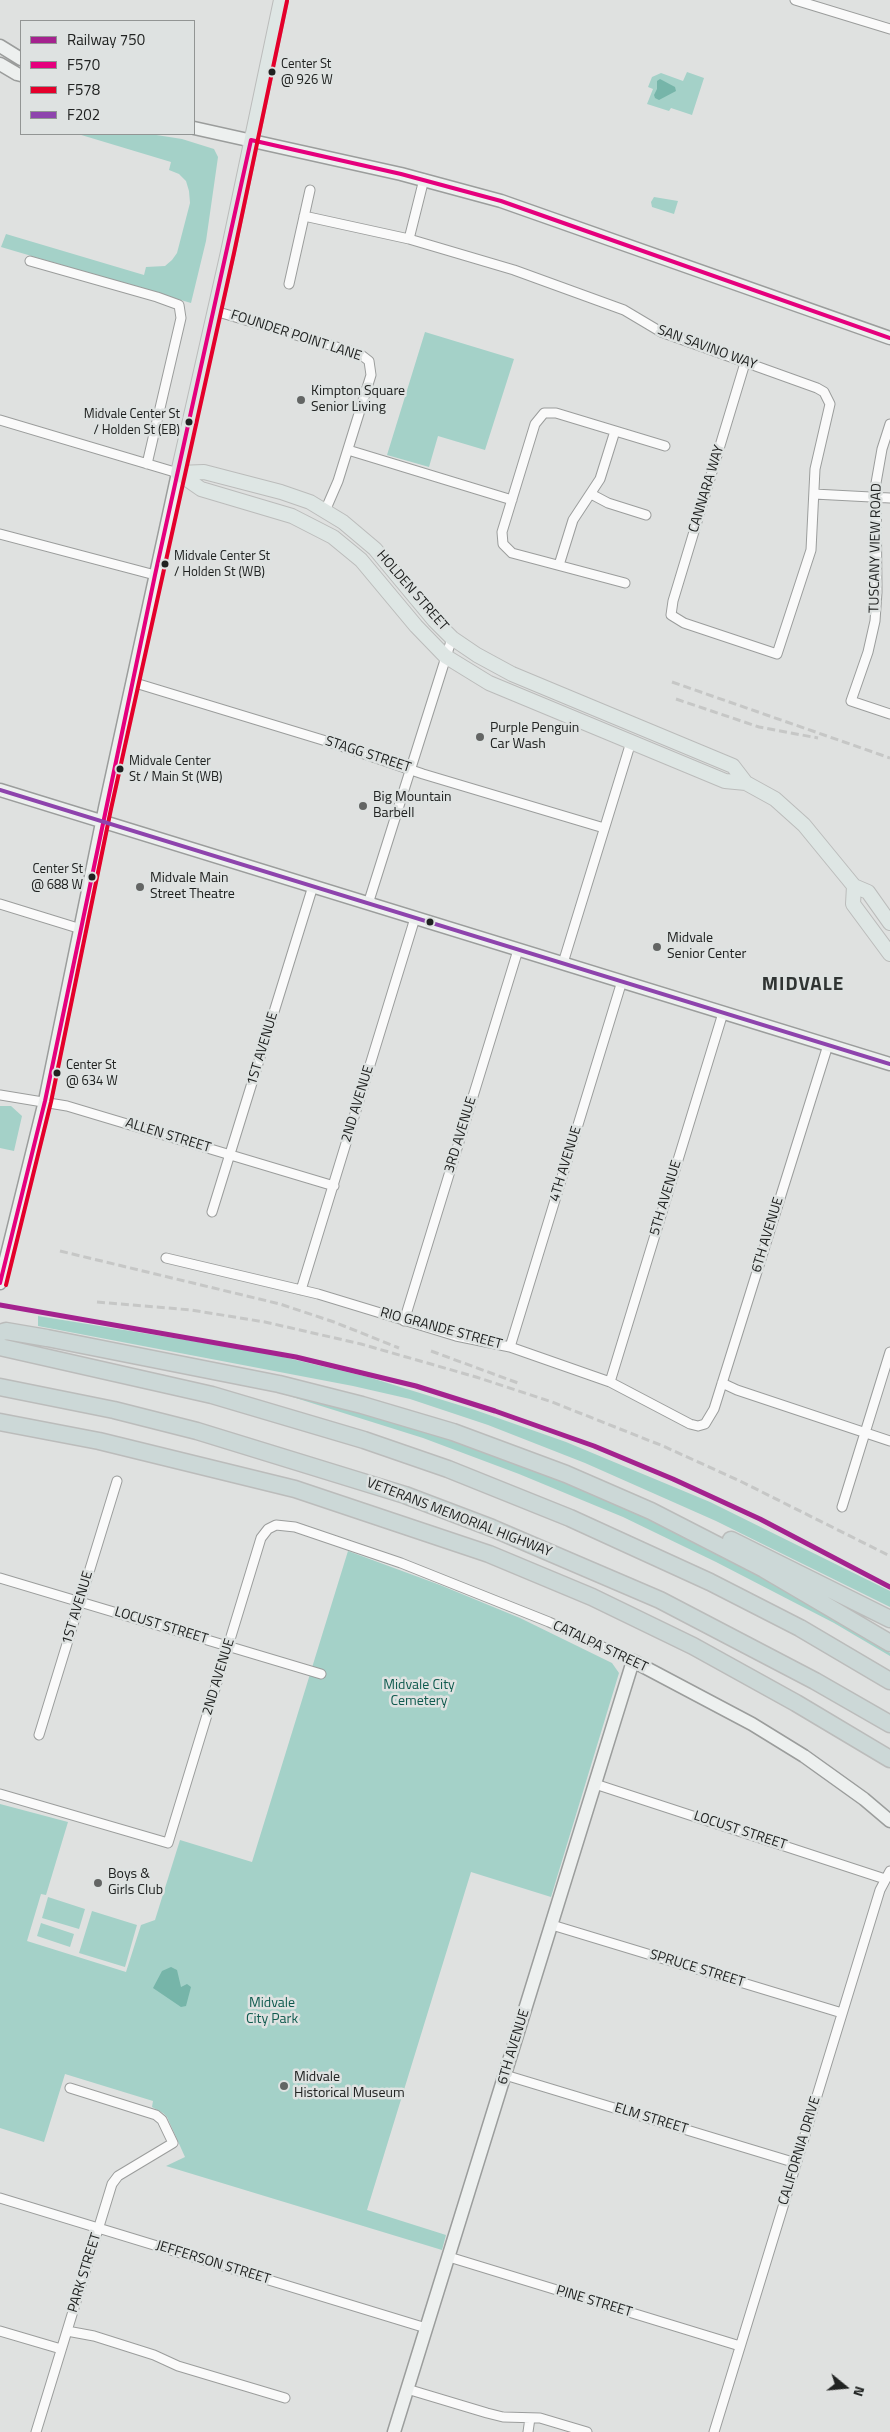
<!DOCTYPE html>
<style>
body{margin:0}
#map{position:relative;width:890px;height:2432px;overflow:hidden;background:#dfe1e0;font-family:"Titillium Web",sans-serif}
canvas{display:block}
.legend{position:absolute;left:20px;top:20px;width:175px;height:115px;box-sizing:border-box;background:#dee2e1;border:1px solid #929594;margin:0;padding:6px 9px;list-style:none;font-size:15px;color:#202221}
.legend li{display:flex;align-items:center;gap:10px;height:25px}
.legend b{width:25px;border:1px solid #929594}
.north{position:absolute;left:820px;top:2362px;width:50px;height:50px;-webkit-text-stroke:4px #dee2e1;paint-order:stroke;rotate:107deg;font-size:14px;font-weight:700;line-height:20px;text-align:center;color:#202221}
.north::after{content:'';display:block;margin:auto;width:18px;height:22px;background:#202221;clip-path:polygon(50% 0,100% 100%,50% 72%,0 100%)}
</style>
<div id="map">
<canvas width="890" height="2432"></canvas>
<ul class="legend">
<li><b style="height:6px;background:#a4228e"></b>Railway 750</li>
<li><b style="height:6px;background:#e5007d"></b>F570</li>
<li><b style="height:6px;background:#e4002b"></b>F578</li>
<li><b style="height:6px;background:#8e44ad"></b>F202</li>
</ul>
<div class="north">N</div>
</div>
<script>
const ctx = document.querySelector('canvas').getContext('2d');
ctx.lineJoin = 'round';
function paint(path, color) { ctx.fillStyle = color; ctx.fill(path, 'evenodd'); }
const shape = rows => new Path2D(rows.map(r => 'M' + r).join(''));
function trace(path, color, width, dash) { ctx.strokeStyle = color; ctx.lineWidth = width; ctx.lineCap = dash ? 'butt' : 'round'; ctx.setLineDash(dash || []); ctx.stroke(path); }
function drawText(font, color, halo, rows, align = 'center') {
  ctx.font = font + ' "Titillium Web",sans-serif'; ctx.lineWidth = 5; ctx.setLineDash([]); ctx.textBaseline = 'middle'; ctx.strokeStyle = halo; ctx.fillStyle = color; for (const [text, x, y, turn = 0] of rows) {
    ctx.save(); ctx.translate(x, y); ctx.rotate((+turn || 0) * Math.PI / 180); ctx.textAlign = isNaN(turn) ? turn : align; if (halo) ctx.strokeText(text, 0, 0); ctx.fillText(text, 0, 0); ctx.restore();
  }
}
const green = shape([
 [687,72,704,78,692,115,671,108,669,111,647,104,653,89,648,87,652,77,661,73,683,81],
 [78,134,150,134,182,139,214,149,218,157,206,241,191,303,1,247,6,234,144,275,146,267,165,266,172,260,177,253,190,203,189,191,186,181,179,174,169,170,171,162],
 [654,197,678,201,674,214,652,207,651,202],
 [425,332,514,359,485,450,438,436,429,467,387,455],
 [0,1106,11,1106,22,1116,14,1151,0,1148],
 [38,1316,266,1353,368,1377,475,1410,566,1442,710,1502,890,1591,890,1607,716,1521,585,1463,488,1425,410,1399,353,1386,38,1326],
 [268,1387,458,1440,581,1486,715,1549,856,1632,890,1653,890,1656,834,1623,716,1562,623,1517,519,1474,423,1438,267,1389],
 [348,1551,440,1585,520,1618,612,1663,619,1673,551,1897,471,1872,367,2210,446,2235,442,2250,166,2166,185,2157,167,2117,163,2113,152,2107,153,2101,65,2074,44,2142,0,2128,0,1804,68,1822,46,1895,41,1894,27,1941,126,1972,141,1925,155,1920,180,1840,252,1862],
 [48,1897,85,1909,79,1929,42,1918],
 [92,1911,137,1925,125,1967,79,1953],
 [41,1923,74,1934,70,1947,37,1936]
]);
const water = shape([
 [660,79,675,87,676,91,659,100,655,98,654,95,657,89,657,81],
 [171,1967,177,1970,181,1987,187,1984,191,1987,186,2006,181,2007,153,1988,162,1971]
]);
const street = shape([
 [795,0,890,29],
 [304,216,409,239,514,270,624,310,661,332,817,388,824,392,830,404,815,469,811,550,777,654,684,623,671,615,673,601,745,363],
 [409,239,424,179],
 [30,261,157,297,179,305,181,318,147,464],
 [289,284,310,190],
 [215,311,360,354,369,361,371,375,338,481,325,511],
 [0,420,178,473],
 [890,424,882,449,876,483,877,592,875,621,868,652,851,701,890,714],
 [348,450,512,500],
 [591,494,608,503,646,515],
 [814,494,890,498],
 [0,534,155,575],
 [559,565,573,520,600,479,615,431],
 [625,583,512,553,503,544,502,532,535,424,544,413,556,413,665,446],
 [132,682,326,741,423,774,604,828],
 [0,904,81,929],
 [368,904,452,638],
 [563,963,631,742],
 [0,1095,67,1106,334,1186],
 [212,1212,313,886],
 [166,1258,318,1294,456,1336,510,1347,610,1382,690,1424,698,1426,705,1424,714,1409,828,1045],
 [301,1290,415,918],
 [404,1321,518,950],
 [510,1347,622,981],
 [610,1382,723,1013],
 [722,1383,737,1390,890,1441],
 [842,1507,890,1352],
 [0,1578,321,1674],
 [39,1735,117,1481],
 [595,1784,885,1879],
 [0,1794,168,1843,261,1538,268,1529,276,1525,295,1527,401,1563,549,1622,633,1661],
 [552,1925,842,2013],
 [505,2075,796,2163],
 [0,2198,426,2328],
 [449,2257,740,2346],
 [0,2331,61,2349],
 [67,2331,94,2336,154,2355,178,2366,285,2398],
 [407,2389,487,2413,503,2417,540,2418,587,2432],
 [36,2432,112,2184,118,2176,173,2143,162,2120,156,2115,70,2088],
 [528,2432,530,2418],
 [714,2432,880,1890,890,1871]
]);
const secondary = shape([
 [0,46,21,59],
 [0,64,17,74,21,75],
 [194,128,401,174,501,201,890,338],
 [0,790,890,1064],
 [0,1283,45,1101,105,808,178,473],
 [394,2432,633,1661,752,1724,804,1756,864,1799,890,1821]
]);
const primary = shape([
 [178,473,204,472,281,492,310,502,343,522,375,549,434,620,452,638,477,655,512,674,733,766,746,783,775,799,804,825,854,886,868,892,890,923],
 [178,473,201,489,292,516,333,537,361,560,416,626,445,656,489,683,725,781,746,783],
 [178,473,228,252,281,0],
 [854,886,853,904,890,954]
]);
const highway = shape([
 [0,1333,6,1331,47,1338,279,1384,362,1405,453,1432,566,1474,651,1511,764,1569,890,1643],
 [0,1347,212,1395,364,1440,448,1469,570,1518,710,1582,800,1628,890,1681],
 [0,1387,114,1410,197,1431,405,1495,492,1528,660,1600,815,1681,890,1724],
 [0,1422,99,1441,295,1489,489,1554,592,1597,693,1646,796,1703,890,1759],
 [731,1540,890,1619]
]);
const rail = shape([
 [672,682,890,758],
 [676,699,759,727,818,738],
 [60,1251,280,1304,334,1322,399,1348],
 [97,1302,191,1310,265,1322,361,1344,476,1377,552,1402,663,1446,742,1482,890,1556],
 [431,1351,518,1383]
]);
const bus1 = shape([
 [251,140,401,174,501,201,890,338],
 [0,1283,45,1101,155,575,251,140]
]);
const bus2 = shape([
 [6,1285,51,1102,111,809,234,253,287,1]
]);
const bus3 = shape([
 [0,790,890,1064]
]);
const rail1 = shape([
 [0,1305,296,1357,416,1386,495,1411,594,1446,673,1479,760,1519,890,1587]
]);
const markers = [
 [272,72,4.5,"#202221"],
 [301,400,5,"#636564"],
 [189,422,4.5,"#202221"],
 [165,564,4.5,"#202221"],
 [480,737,5,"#636564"],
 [120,769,4.5,"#202221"],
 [363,806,5,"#636564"],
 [92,877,4.5,"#202221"],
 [140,887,5,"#636564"],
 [430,922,4.5,"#202221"],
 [657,947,5,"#636564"],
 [57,1073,4.5,"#202221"],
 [98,1883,5,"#636564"],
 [284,2086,5,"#636564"]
];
const busNames = [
 ["Center St",281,65],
 ["@ 926 W",281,81],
 ["Midvale Center St",180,415,"right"],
 ["/ Holden St (EB)",180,431,"right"],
 ["Midvale Center St",174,557],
 ["/ Holden St (WB)",174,573],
 ["Midvale Center",129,762],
 ["St / Main St (WB)",129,778],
 ["Center St",83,870,"right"],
 ["@ 688 W",83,886,"right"],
 ["Center St",66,1066],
 ["@ 634 W",66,1082]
];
const streetNames = [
 ["FOUNDER POINT LANE",296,336,18],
 ["SAN SAVINO WAY",707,348,20],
 ["CANNARA WAY",707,489,-73],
 ["TUSCANY VIEW ROAD",876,548,-89],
 ["HOLDEN STREET",412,591,49],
 ["STAGG STREET",368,755,18],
 ["1ST AVENUE",263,1049,-73],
 ["2ND AVENUE",358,1104,-73],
 ["3RD AVENUE",461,1135,-73],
 ["ALLEN STREET",168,1136,17],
 ["4TH AVENUE",566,1164,-73],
 ["5TH AVENUE",666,1198,-73],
 ["6TH AVENUE",768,1235,-73],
 ["RIO GRANDE STREET",441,1329,15],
 ["VETERANS MEMORIAL HIGHWAY",459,1518,21],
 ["1ST AVENUE",78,1608,-73],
 ["LOCUST STREET",161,1626,17],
 ["CATALPA STREET",600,1647,25],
 ["2ND AVENUE",219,1677,-73],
 ["LOCUST STREET",740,1831,18],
 ["SPRUCE STREET",697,1969,17],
 ["6TH AVENUE",514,2047,-73],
 ["ELM STREET",651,2119,17],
 ["CALIFORNIA DRIVE",800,2151,-73],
 ["JEFFERSON STREET",213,2263,17],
 ["PARK STREET",85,2273,-73],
 ["PINE STREET",594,2302,17]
];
const poiNames = [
 ["Kimpton Square",311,392],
 ["Senior Living",311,408],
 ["Purple Penguin",490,729],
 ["Car Wash",490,745],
 ["Big Mountain",373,798],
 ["Barbell",373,814],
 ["Midvale Main",150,879],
 ["Street Theatre",150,895],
 ["Midvale",667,939],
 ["Senior Center",667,955],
 ["Boys &",108,1875],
 ["Girls Club",108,1891],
 ["Midvale",294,2078],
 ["Historical Museum",294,2094]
];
const parkNames = [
 ["Midvale City",419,1686],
 ["Cemetery",419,1702],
 ["Midvale",272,2004],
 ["City Park",272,2020]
];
const districtNames = [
 ["MIDVALE",803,985]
];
paint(green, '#a4d1c8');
paint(water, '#76b5a9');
trace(street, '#9b9d9c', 11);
trace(secondary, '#9b9d9c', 15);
trace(primary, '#bbbcbb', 16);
trace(highway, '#bbbcbb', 19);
trace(street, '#fafafa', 9);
trace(secondary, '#edf0ef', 12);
trace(primary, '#dee6e4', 14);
trace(highway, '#ccd8d7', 16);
trace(rail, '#c6c7c6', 3, [8, 4]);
trace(bus1, '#e5007d', 4);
trace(bus2, '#e4002b', 4);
trace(bus3, '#8e44ad', 4);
trace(rail1, '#a4228e', 5);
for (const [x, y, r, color] of markers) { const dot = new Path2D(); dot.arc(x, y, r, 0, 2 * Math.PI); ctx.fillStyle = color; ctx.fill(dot); trace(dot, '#dee2e1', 2); }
drawText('13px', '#202221', '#dee2e1', busNames, 'left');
drawText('14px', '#202221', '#dee2e1', streetNames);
drawText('14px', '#202221', '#dee2e1', poiNames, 'left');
drawText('14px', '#105b4f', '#dee2e1', parkNames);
ctx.letterSpacing = '1px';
drawText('bold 19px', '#303433', '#dee2e1', districtNames);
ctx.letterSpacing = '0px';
</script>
